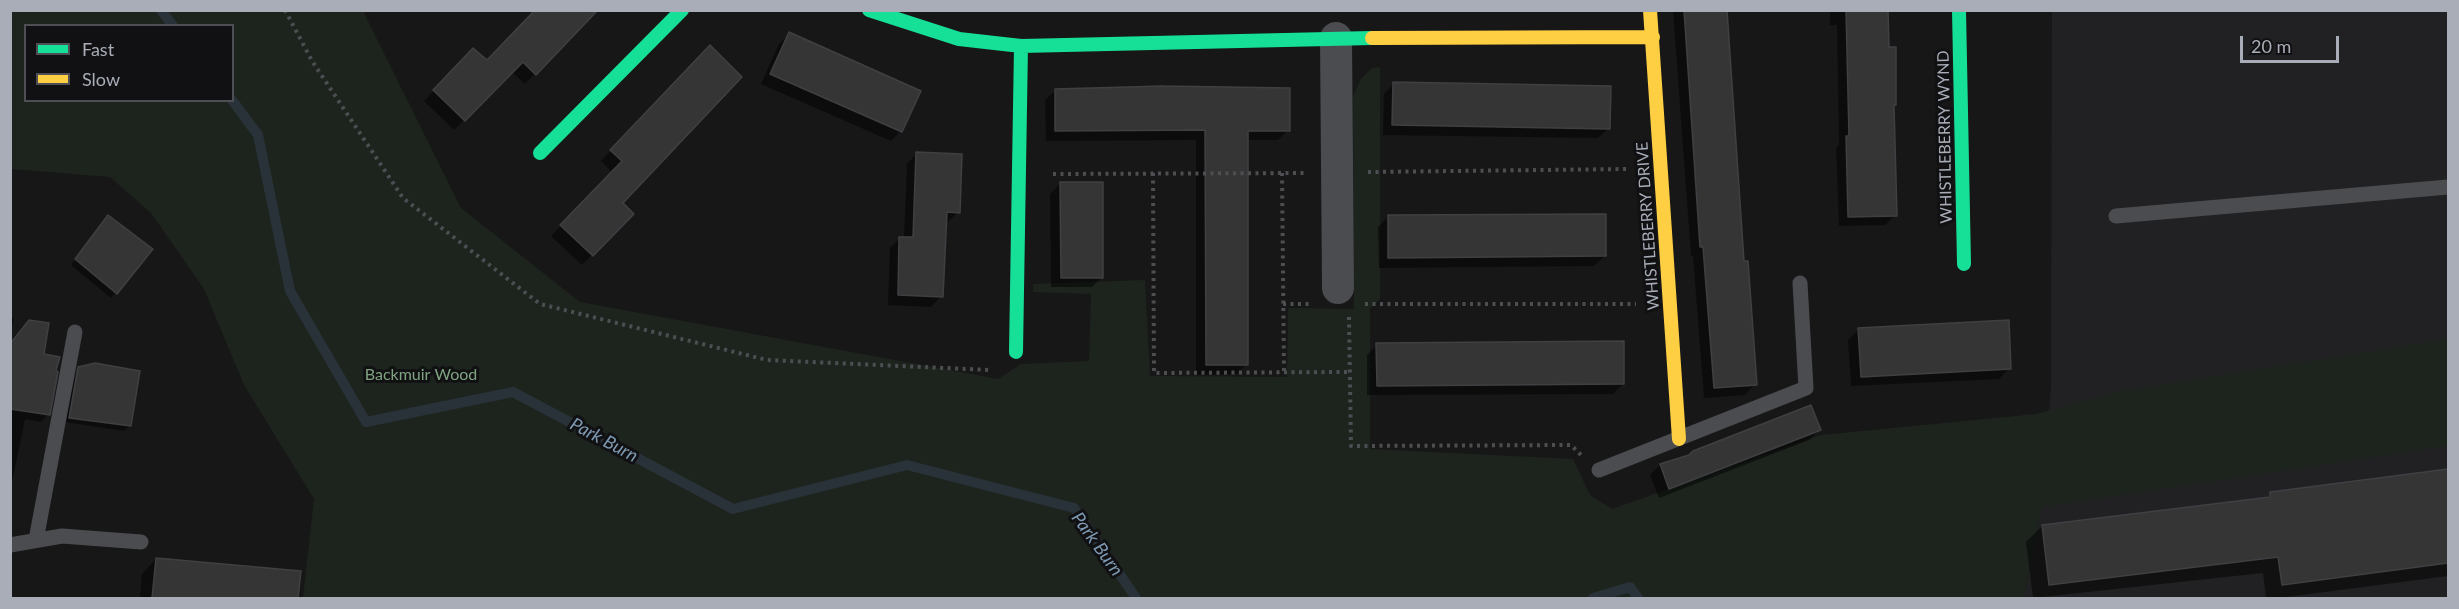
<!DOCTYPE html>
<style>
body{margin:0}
#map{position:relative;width:2459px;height:609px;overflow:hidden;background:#171717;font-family:Lato,sans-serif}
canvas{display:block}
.frame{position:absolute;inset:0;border:12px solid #a8adb8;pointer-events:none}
.legend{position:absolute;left:24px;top:24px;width:210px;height:78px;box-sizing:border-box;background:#111113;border:2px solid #4d4f55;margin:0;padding:8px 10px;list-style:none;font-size:18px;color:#a8adb8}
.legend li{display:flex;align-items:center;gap:12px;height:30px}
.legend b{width:30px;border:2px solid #4d4f55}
.scale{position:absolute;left:2240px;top:36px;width:99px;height:27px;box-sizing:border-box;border:3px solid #a8adb8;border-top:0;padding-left:8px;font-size:18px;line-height:21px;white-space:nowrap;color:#a8adb8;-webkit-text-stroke:4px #111113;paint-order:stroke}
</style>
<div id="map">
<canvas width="2459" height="609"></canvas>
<div class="frame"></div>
<ul class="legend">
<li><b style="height:8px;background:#16e098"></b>Fast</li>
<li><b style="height:8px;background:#ffcf43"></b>Slow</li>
</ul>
<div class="scale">20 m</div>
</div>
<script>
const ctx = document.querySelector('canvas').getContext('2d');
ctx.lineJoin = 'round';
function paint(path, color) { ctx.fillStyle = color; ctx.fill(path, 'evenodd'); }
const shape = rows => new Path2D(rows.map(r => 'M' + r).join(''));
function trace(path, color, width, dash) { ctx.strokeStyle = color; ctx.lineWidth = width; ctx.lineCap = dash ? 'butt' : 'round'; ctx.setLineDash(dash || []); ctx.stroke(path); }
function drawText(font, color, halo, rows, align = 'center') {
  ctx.font = font + ' Lato,sans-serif'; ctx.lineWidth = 6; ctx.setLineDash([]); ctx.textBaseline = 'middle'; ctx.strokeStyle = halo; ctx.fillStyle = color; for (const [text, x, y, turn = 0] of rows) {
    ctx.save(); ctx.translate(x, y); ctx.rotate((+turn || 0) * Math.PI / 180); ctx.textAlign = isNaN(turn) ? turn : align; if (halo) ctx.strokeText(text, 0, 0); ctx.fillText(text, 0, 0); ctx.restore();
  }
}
const built = shape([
 [2052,11,2448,11,2448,598,2024,598,2042,507,2051,386]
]);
const green = shape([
 [10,11,363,11,461,208,580,302,998,379,1021,364,1089,361,1091,294,1033,292,1033,284,1145,280,1150,376,1287,377,1288,308,1354,309,1353,96,1361,79,1372,68,1380,67,1380,299,1370,309,1370,449,1573,459,1590,495,1612,509,1821,435,2036,414,2121,391,2448,339,2448,446,2042,507,2024,598,303,598,314,499,244,385,204,289,151,213,110,177,11,169],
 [26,26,232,26,232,100,26,100]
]);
const shadow = shape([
 [595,10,525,84,512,72,454,130,424,101,473,50,486,62],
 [1673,10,1726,10,1740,217,1755,384,1745,395,1704,398,1693,256,1691,256],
 [1830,10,1887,10,1896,215,1885,225,1839,226,1836,148,1839,145,1837,25,1830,25],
 [789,34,901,131,891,141,761,84,779,44],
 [700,57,621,203,632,214,582,265,551,236,613,173,601,161],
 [1394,84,1609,128,1598,138,1383,135,1384,94],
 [1056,90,1288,130,1278,140,1247,140,1247,364,1236,374,1196,375,1196,140,1046,141,1045,100],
 [917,153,958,212,948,222,945,222,941,296,931,307,888,305,890,248,900,238,904,238,907,164],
 [1060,184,1102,277,1092,287,1051,287,1050,194],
 [1389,216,1605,256,1594,266,1379,268,1378,227],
 [103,222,151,249,111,298,71,265],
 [10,318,14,319,10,334],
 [1859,329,2009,368,1999,379,1851,386,1848,340],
 [10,344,42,355,54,370,48,414,41,422,25,419,10,492],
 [1377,345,1623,384,1613,394,1367,395,1367,355],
 [81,367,130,426,124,431,65,422,76,372],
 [1819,430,1809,440,1659,498,1650,475,1660,465,1690,456],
 [2448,470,2448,576,2279,598,2266,598,2263,573,2033,598,2026,542,2042,526,2265,500,2270,494],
 [156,559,299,572,297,598,140,598,142,574]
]);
const stream = shape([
 [161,10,173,26],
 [232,100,258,135,290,291,366,422,513,392,733,509,907,465,1074,508,1136,598],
 [1593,598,1630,587,1638,598]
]);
const building = shape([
 [535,10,598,10,536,75,523,62,465,121,433,90,473,48,487,60,535,10],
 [1684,10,1727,10,1744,261,1748,261,1757,385,1714,388,1703,247,1700,247,1684,10],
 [1846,10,1888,10,1889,47,1896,47,1896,105,1894,105,1897,216,1848,217,1846,136,1849,136,1846,10],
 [789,32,921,91,902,132,770,74,789,32],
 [710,45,742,77,623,203,634,214,593,256,560,225,622,161,610,150,710,45],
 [1393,82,1611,86,1610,129,1392,125,1393,82],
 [1164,86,1290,88,1290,131,1248,131,1248,365,1206,365,1205,130,1055,131,1055,89,1164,86],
 [916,152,962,154,960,213,947,212,943,297,898,295,899,237,913,237,916,152],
 [1060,182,1103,182,1103,278,1061,278,1060,182],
 [1606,214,1606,256,1388,258,1388,215,1606,214],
 [108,215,153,249,117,294,75,259,108,215],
 [29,320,49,323,44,354,60,357,56,370,58,372,50,415,10,409,10,344,29,320],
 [2009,320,2011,369,1861,377,1858,328,2009,320],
 [1624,341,1624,384,1377,386,1376,343,1624,341],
 [95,363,140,371,131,426,69,418,78,367,95,363],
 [1811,405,1821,430,1669,489,1660,464,1689,455,1693,451,1811,405],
 [2448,469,2448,563,2282,585,2278,557,2049,585,2042,525,2270,497,2270,492,2448,469],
 [156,558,301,571,298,598,152,598,156,558]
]);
const path = shape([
 [285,10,312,61,403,198,540,304,767,360,990,370],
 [1368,172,1627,169],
 [1153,173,1154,373,1348,372],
 [1282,173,1284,372],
 [1053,174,1306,173],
 [1283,304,1309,304],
 [1365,304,1636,304],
 [1349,317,1351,446,1571,445,1582,456]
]);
const lane = shape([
 [2116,216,2448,187],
 [1599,470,1806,388,1800,283],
 [36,540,75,332],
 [10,545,62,536,141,542]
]);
const street = shape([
 [1336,38,1338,288]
]);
const fast = shape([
 [869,10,959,39,1021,46,1372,38],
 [1959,10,1964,264],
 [540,153,682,10],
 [1016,352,1021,46]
]);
const slow = shape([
 [1650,10,1679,439],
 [1372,38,1653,37]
]);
const streetNames = [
 ["WHISTLEBERRY WYND",1945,137,-91],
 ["WHISTLEBERRY DRIVE",1648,226,-94]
];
const parkNames = [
 ["Backmuir Wood",421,375]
];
const waterNames = [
 ["Park Burn",604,440,28],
 ["Park Burn",1097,544,54]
];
paint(built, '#212123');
paint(green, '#1d241e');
paint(shadow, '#0007');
trace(stream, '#2a3239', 10);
paint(building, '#353536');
trace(building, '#3f4043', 1.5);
trace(path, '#4d4e52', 4, [3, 4.5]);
trace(lane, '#4b4c50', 15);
trace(street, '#4b4c50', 32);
trace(fast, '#16e098', 14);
trace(slow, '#ffcf43', 14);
drawText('16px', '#a8adb8', '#111113', streetNames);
drawText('16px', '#7fa381', '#111113', parkNames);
drawText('italic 18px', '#7f9bb3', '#111113', waterNames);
</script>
